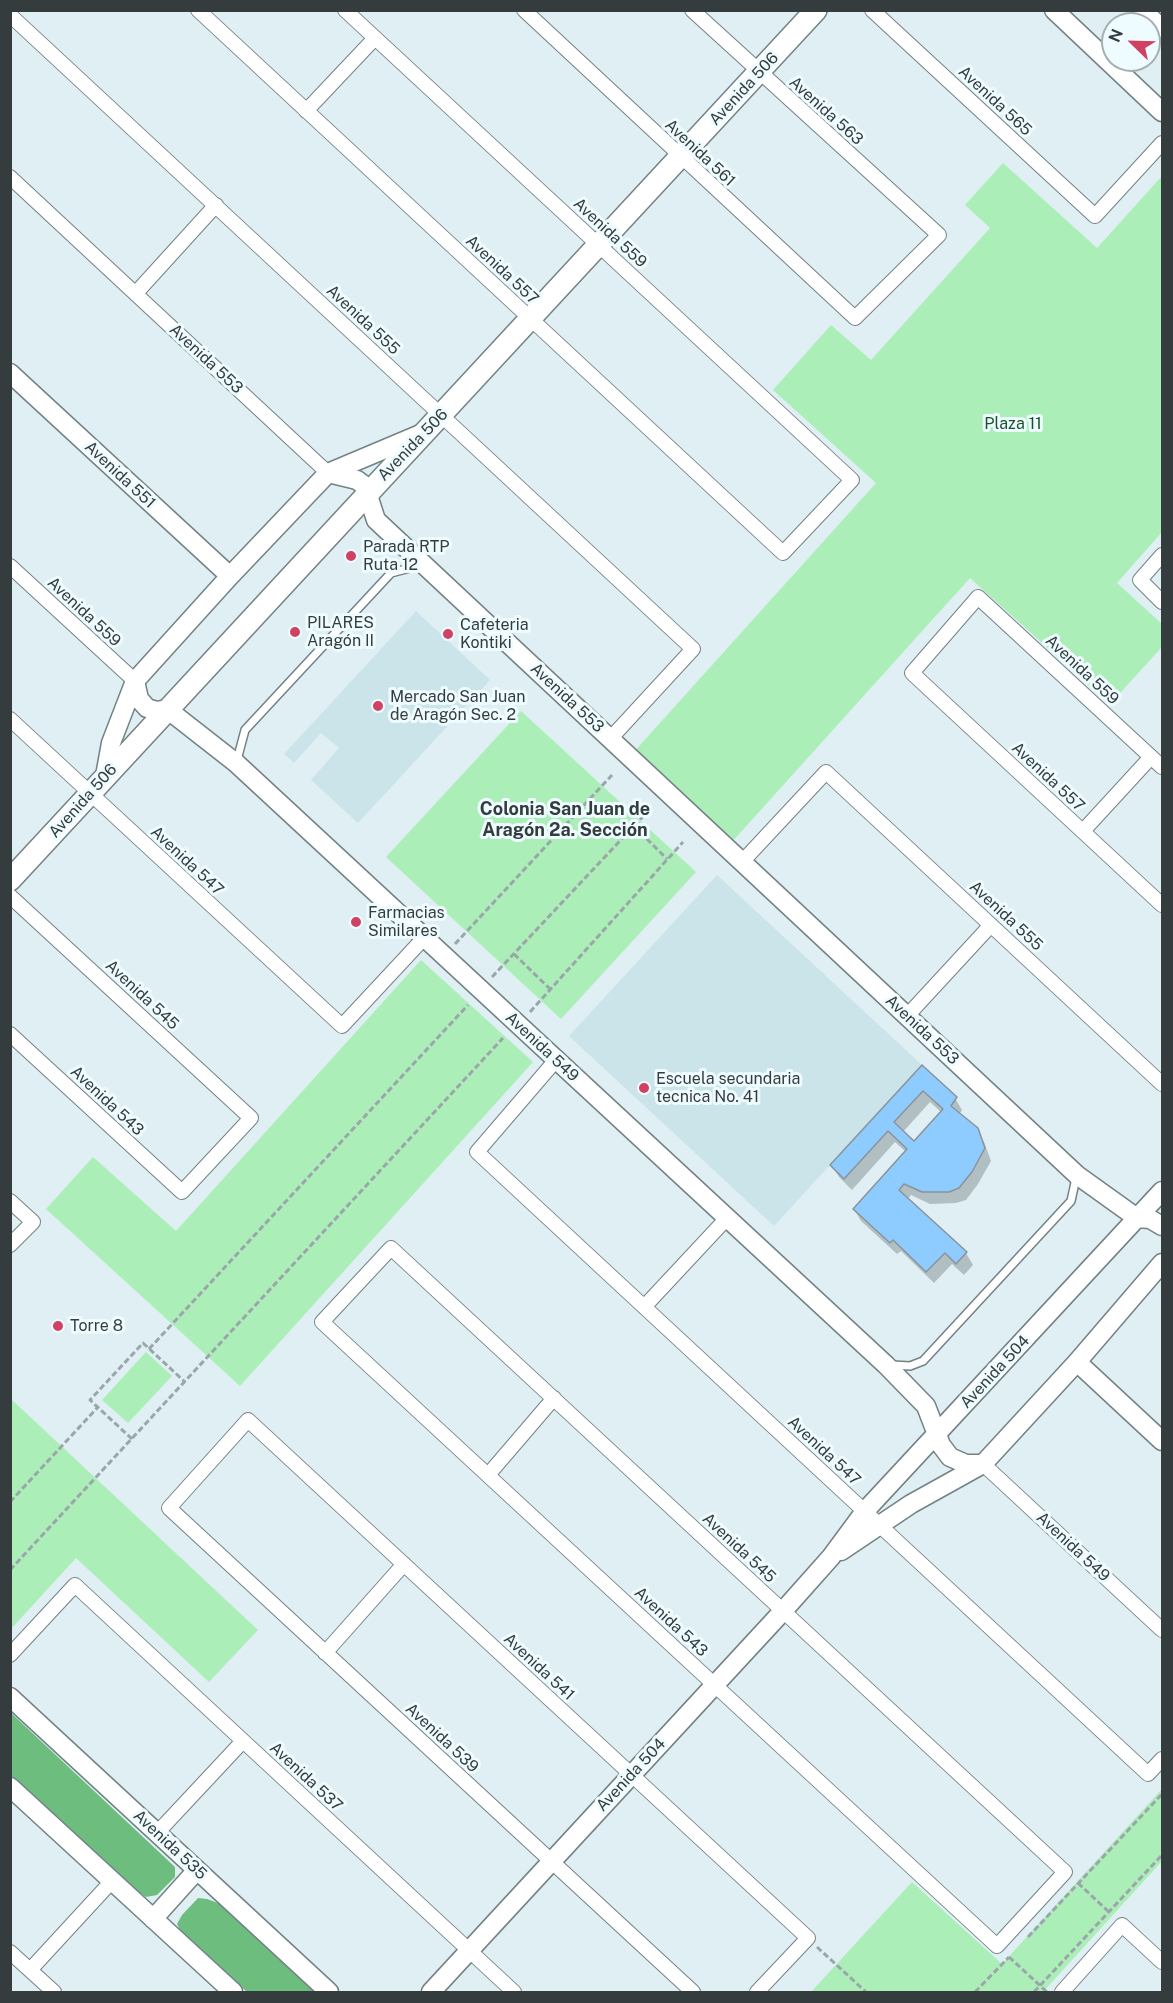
<!DOCTYPE html>
<meta charset="utf-8">
<style>
body{margin:0}
#map{position:relative;width:1173px;height:2003px;overflow:hidden;background:#dfeff3;font-family:"Public Sans",sans-serif}
canvas{display:block}
.frame{position:absolute;inset:0;border:12px solid #353c3d;pointer-events:none}
.north{position:absolute;left:1101px;top:12px;width:60px;height:60px;box-sizing:border-box;background:#effcff;border:2px solid #a5afb1;border-radius:50%;rotate:293deg;font-size:16px;font-weight:700;line-height:24px;text-align:center;color:#353c3d}
.north::after{content:'';display:block;margin:auto;width:21px;height:27px;background:#d14161;clip-path:polygon(50% 0,100% 100%,50% 72%,0 100%)}
</style>
<div id="map">
<canvas width="1173" height="2003"></canvas>
<div class="frame"></div>
<div class="north">N</div>
</div>
<script>
const ctx = document.querySelector('canvas').getContext('2d');
ctx.lineJoin = 'round';
function paint(path, color) { ctx.fillStyle = color; ctx.fill(path, 'evenodd'); }
const shape = rows => new Path2D(rows.map(r => 'M' + r).join(''));
function trace(path, color, width, dash) { ctx.strokeStyle = color; ctx.lineWidth = width; ctx.lineCap = dash ? 'butt' : 'round'; ctx.setLineDash(dash || []); ctx.stroke(path); }
function drawText(font, color, halo, rows, align = 'center') {
  ctx.font = font + ' "Public Sans",sans-serif'; ctx.lineWidth = 6; ctx.setLineDash([]); ctx.textBaseline = 'middle'; ctx.strokeStyle = halo; ctx.fillStyle = color; for (const [text, x, y, turn = 0] of rows) {
    ctx.save(); ctx.translate(x, y); ctx.rotate((+turn || 0) * Math.PI / 180); ctx.textAlign = isNaN(turn) ? turn : align; if (halo) ctx.strokeText(text, 0, 0); ctx.fillText(text, 0, 0); ctx.restore();
  }
}
const built = shape([
 [416,611,490,680,358,823,311,780,339,748,321,733,294,763,284,754],
 [717,875,922,1065,774,1226,569,1036]
]);
const green = shape([
 [1003,163,1097,248,1162,176,1162,532,1117,583,1162,624,1162,647,1110,704,970,578,731,843,632,754,876,483,773,390,831,325,871,360,990,228,965,205],
 [521,711,696,872,561,1019,386,857],
 [421,960,533,1062,240,1386,46,1209,93,1157,176,1231],
 [146,1352,172,1376,128,1423,102,1400],
 [11,1399,258,1630,209,1682,76,1558,11,1629],
 [1162,1789,1162,1861,1043,1992,811,1992,912,1882,1002,1964]
]);
const forest = shape([
 [10,1712,175,1867,175,1877,157,1895,146,1897,137,1891,11,1782],
 [198,1898,207,1899,218,1903,314,1992,247,1992,182,1934,177,1924,182,1915]
]);
const shadow = shape([
 [922,1067,955,1098,962,1110,959,1115,976,1129,984,1142,991,1161,978,1184,966,1200,956,1203,930,1204,911,1195,907,1200,966,1253,973,1265,964,1275,952,1264,934,1283,901,1251,897,1254,861,1221,854,1209,906,1152,895,1142,852,1190,839,1177,832,1165],
 [930,1102,942,1113,914,1143,903,1132]
]);
const building = shape([
 [922,1065,957,1097,951,1106,978,1128,985,1148,972,1172,959,1188,949,1192,922,1192,904,1184,899,1190,967,1252,956,1264,945,1253,926,1272,893,1240,890,1243,853,1209,907,1149,888,1131,844,1179,830,1165,922,1065],
 [923,1091,943,1109,914,1141,894,1122,923,1091]
]);
const path = shape([
 [634,826,667,859],
 [455,944,612,775],
 [514,954,550,989],
 [492,977,649,810],
 [530,1012,683,842],
 [149,1349,468,1005],
 [132,1439,90,1400,143,1343,185,1382],
 [10,1502,98,1407],
 [10,1570,503,1038],
 [1078,1883,1110,1913],
 [1028,1937,1162,1794],
 [817,1947,866,1992],
 [1009,1957,1047,1992],
 [975,1992,1009,1957],
 [1034,1992,1162,1855]
]);
const lane = shape([
 [237,760,245,730,391,573,421,565],
 [892,1365,910,1366,923,1361,1071,1201,1076,1178]
]);
const street = shape([
 [198,10,783,553,852,480,345,10],
 [524,10,855,318,939,235,692,10],
 [872,10,1095,216,1162,143],
 [10,15,693,649,610,739],
 [306,111,375,38],
 [10,177,328,473],
 [136,293,216,205],
 [1162,555,1140,580,1162,602],
 [10,566,135,681],
 [10,719,342,1026,424,938],
 [1162,767,978,597,912,673,1162,905],
 [1083,831,1151,757],
 [742,862,826,772,1162,1084],
 [10,896,251,1118,182,1192,10,1034],
 [907,1016,991,925],
 [556,1060,477,1152,1148,1774,1162,1759],
 [10,1201,33,1222,10,1245],
 [391,1248,1065,1872,997,1946,322,1322,391,1248],
 [644,1307,728,1217],
 [983,1464,1162,1630],
 [488,1475,554,1398],
 [325,1653,404,1564],
 [10,1655,75,1585,514,1992],
 [157,1833,243,1741],
 [10,1952,54,1992],
 [30,1970,112,1881],
 [693,1992,169,1508,248,1420,808,1938,757,1992],
 [1062,1992,1122,1925,1162,1962]
]);
const secondary = shape([
 [1054,10,1162,112],
 [1143,10,1162,29],
 [10,373,230,576],
 [328,473,357,480,365,486,376,520,1077,1175,1137,1218],
 [135,681,139,699,147,708,157,711,167,709,236,763,886,1365,926,1406,941,1445,950,1457,966,1464,983,1464],
 [105,776,111,743,135,681,230,576,328,473,423,433],
 [1137,1218,1150,1219,1162,1226],
 [1077,1362,1162,1441],
 [841,1551,911,1504,983,1464,1077,1362,1162,1263],
 [10,1697,329,1992],
 [10,1787,233,1992],
 [153,1919,197,1870],
 [431,1992,783,1611,831,1557,865,1511,1162,1191]
]);
const primary = shape([
 [10,880,816,10]
]);
const markers = [
 [351,556,6,"#d14161"],
 [295,632,6,"#d14161"],
 [448,634,6,"#d14161"],
 [378,706,6,"#d14161"],
 [356,922,6,"#d14161"],
 [644,1088,6,"#d14161"],
 [58,1326,6,"#d14161"]
];
const streetNames = [
 ["Avenida 506",744,89,-47],
 ["Avenida 565",995,101,43],
 ["Avenida 563",826,111,42],
 ["Avenida 561",700,153,43],
 ["Avenida 559",610,233,43],
 ["Avenida 557",502,270,43],
 ["Avenida 555",363,320,43],
 ["Avenida 553",206,359,43],
 ["Avenida 506",413,445,-46],
 ["Avenida 551",120,475,43],
 ["Avenida 559",84,612,43],
 ["Avenida 559",1082,670,43],
 ["Avenida 553",567,698,43],
 ["Avenida 557",1048,777,43],
 ["Avenida 506",83,801,-48],
 ["Avenida 547",187,861,43],
 ["Avenida 555",1006,916,43],
 ["Avenida 545",142,995,43],
 ["Avenida 553",922,1030,43],
 ["Avenida 549",542,1047,43],
 ["Avenida 543",107,1101,43],
 ["Avenida 504",995,1372,-47],
 ["Avenida 547",824,1451,43],
 ["Avenida 549",1073,1547,43],
 ["Avenida 545",739,1548,43],
 ["Avenida 543",671,1622,43],
 ["Avenida 541",539,1667,43],
 ["Avenida 539",442,1738,43],
 ["Avenida 504",631,1775,-47],
 ["Avenida 537",306,1777,43],
 ["Avenida 535",170,1845,43]
];
const parkNames = [
 ["Plaza 11",1013,424]
];
const poiNames = [
 ["Parada RTP",363,547],
 ["Ruta 12",363,565],
 ["PILARES",307,623],
 ["Aragón II",307,641],
 ["Cafeteria",460,625],
 ["Kontiki",460,643],
 ["Mercado San Juan",390,697],
 ["de Aragón Sec. 2",390,715],
 ["Farmacias",368,913],
 ["Similares",368,931],
 ["Escuela secundaria",656,1079],
 ["tecnica No. 41",656,1097],
 ["Torre 8",70,1326]
];
const neighbourhoodNames = [
 ["Colonia San Juan de",565,809],
 ["Aragón 2a. Sección",565,830]
];
paint(built, '#cbe4ea');
paint(green, '#aceeb8');
paint(forest, '#6dbd7f');
paint(shadow, '#0003');
paint(building, '#8ecbfe');
trace(building, '#89939c', 1.5);
trace(lane, '#738285', 10);
trace(street, '#738285', 16);
trace(secondary, '#738285', 21);
trace(primary, '#738285', 24);
trace(path, '#9aa6a9', 3, [6, 3]);
trace(lane, '#fff', 7);
trace(street, '#fff', 14);
trace(secondary, '#fff', 18);
trace(primary, '#fff', 21);
for (const [x, y, r, color] of markers) { const dot = new Path2D(); dot.arc(x, y, r, 0, 2 * Math.PI); ctx.fillStyle = color; ctx.fill(dot); trace(dot, '#effcff', 2); }
drawText('16px', '#353c3d', '#effcff', streetNames);
drawText('16px', '#185229', '#effcff', parkNames);
drawText('16px', '#353c3d', '#effcff', poiNames, 'left');
drawText('bold 18px', '#353c3d', '#effcff', neighbourhoodNames);
</script>
